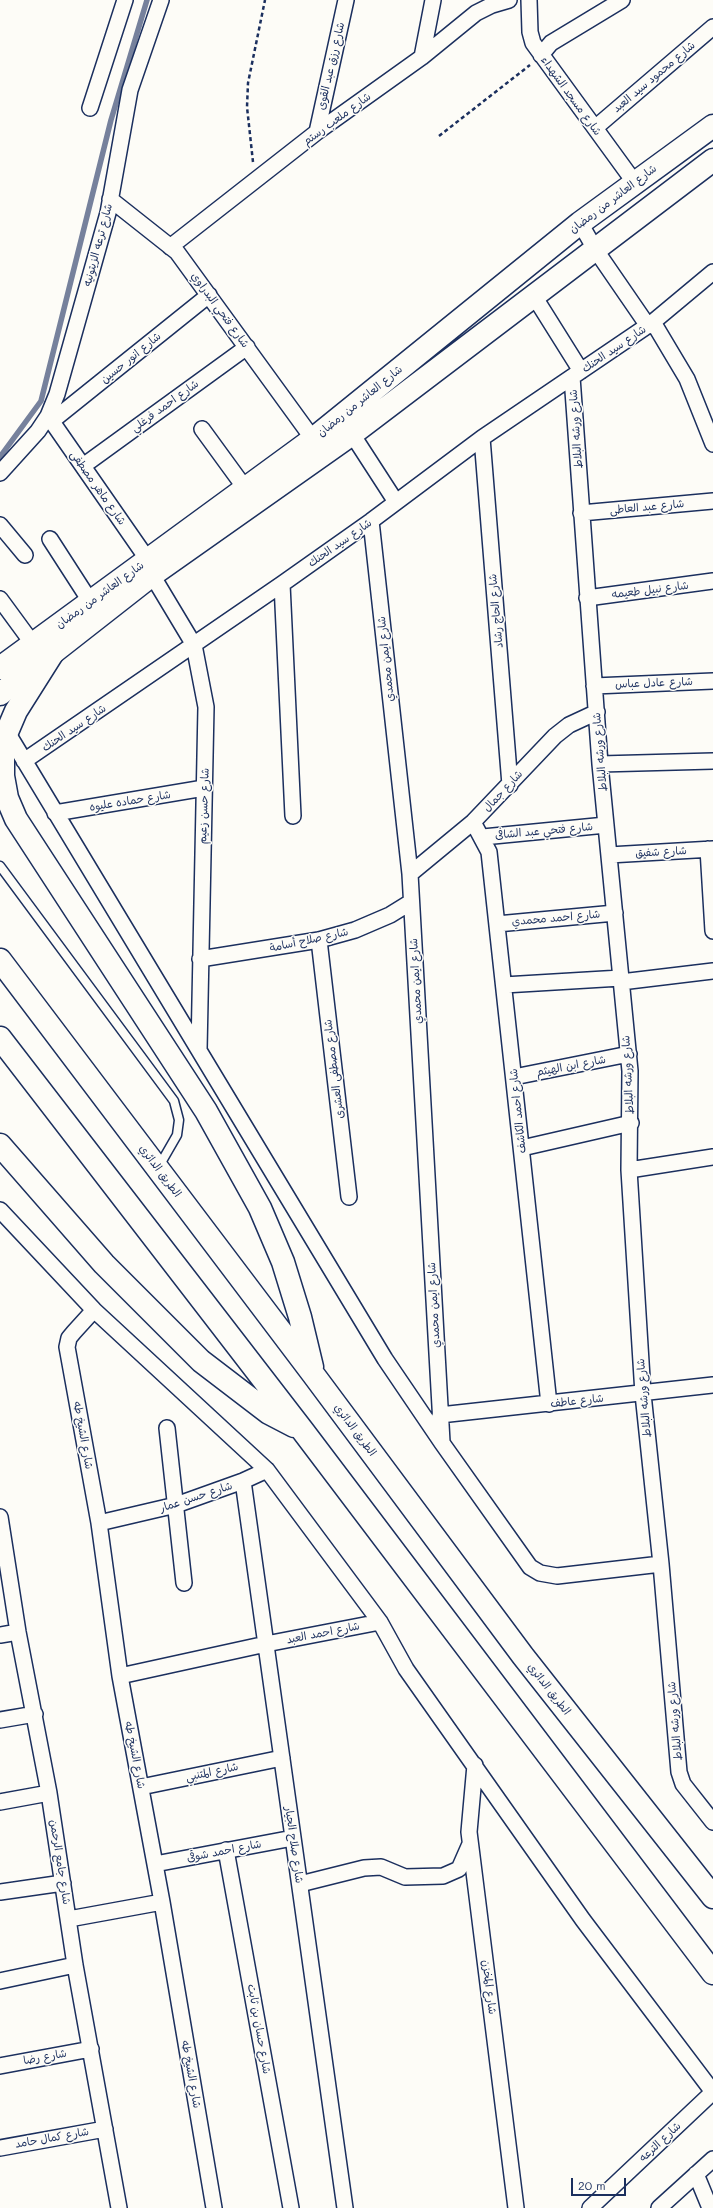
<!DOCTYPE html>
<meta charset="utf-8">
<style>
body{margin:0}
#map{position:relative;width:713px;height:2208px;overflow:hidden;background:#fdfcf7;font-family:Mali,sans-serif}
canvas{display:block}
.scale{position:absolute;left:571px;top:2178px;width:55px;height:18px;box-sizing:border-box;border:2px solid #1b2f5e;border-top:0;padding-left:5px;font-size:12px;line-height:14px;white-space:nowrap;color:#1b2f5e;-webkit-text-stroke:3px #fdfcf7;paint-order:stroke}
</style>
<div id="map">
<canvas width="713" height="2208"></canvas>
<div class="scale">20 m</div>
</div>
<script>
const ctx = document.querySelector('canvas').getContext('2d');
ctx.lineJoin = 'round';
const shape = rows => new Path2D(rows.map(r => 'M' + r).join(''));
function trace(path, color, width, dash) { ctx.strokeStyle = color; ctx.lineWidth = width; ctx.lineCap = dash ? 'butt' : 'round'; ctx.setLineDash(dash || []); ctx.stroke(path); }
function drawText(font, color, halo, rows, align = 'center') {
  ctx.font = font + ' Mali,"Playpen Sans Arabic",sans-serif'; ctx.lineWidth = 3; ctx.setLineDash([]); ctx.textBaseline = 'middle'; ctx.strokeStyle = halo; ctx.fillStyle = color; for (const [text, x, y, turn = 0] of rows) {
    ctx.save(); ctx.translate(x, y); ctx.rotate((+turn || 0) * Math.PI / 180); ctx.textAlign = isNaN(turn) ? turn : align; if (halo) ctx.strokeText(text, 0, 0); ctx.fillText(text, 0, 0); ctx.restore();
  }
}
const stream = shape([
 [0,457,41,401,111,120,147,0]
]);
const path = shape([
 [439,136,530,65],
 [253,162,247,107,248,83,265,0]
]);
const service = shape([
 [0,866,174,1101,179,1120,177,1135,158,1168]
]);
const minor = shape([
 [529,0,530,32,533,43,635,183],
 [541,55,551,43,622,0],
 [422,57,433,0],
 [90,108,125,0],
 [595,128,713,27],
 [317,132,346,0],
 [110,199,177,252,313,439],
 [580,223,595,249,648,326],
 [170,247,317,132,422,57,476,13,492,5,509,0],
 [534,296,581,371],
 [653,322,687,379,713,444],
 [572,377,600,764,630,1071,629,1170,643,1394,661,1564,679,1772,683,1784,713,1822],
 [48,416,148,560],
 [52,421,209,295],
 [202,429,245,488],
 [352,434,396,502],
 [482,438,510,785],
 [83,466,247,347],
 [0,473,38,431,48,416,57,394,108,213,130,90,161,0],
 [581,513,713,501],
 [371,521,410,874,442,1442],
 [0,525,25,555],
 [50,539,90,601],
 [152,575,194,645,206,707,199,1050],
 [282,584,293,816],
 [587,598,713,581],
 [0,599,33,644],
 [594,686,713,681],
 [7,732,385,1359,442,1443,530,1567,540,1573,557,1576,661,1564],
 [24,761,282,584,371,521,482,438,653,322,713,272],
 [600,764,713,761],
 [55,813,204,788],
 [473,822,489,852,549,1404],
 [483,837,606,825],
 [708,849,713,931],
 [609,855,713,849],
 [410,874,473,822,555,736,569,725,597,712],
 [497,924,615,913],
 [319,940,349,1197],
 [200,959,319,940,355,930,390,915,411,902],
 [621,982,713,971],
 [504,985,621,978],
 [514,1077,629,1054],
 [522,1148,631,1123],
 [629,1170,713,1157],
 [0,1210,94,1310,267,1470,380,1622,406,1669,583,1920,713,2092],
 [94,1310,74,1332,69,1338,67,1347,99,1523,120,1676,162,1902,214,2208],
 [440,1415,713,1385],
 [167,1428,184,1583],
 [243,1481,345,2208],
 [0,1517,18,1632,49,1793,75,1965,119,2208],
 [99,1523,176,1505,243,1481,267,1470],
 [0,1635,18,1632],
 [120,1676,266,1644,380,1622],
 [0,1720,35,1714],
 [475,1765,469,1832,516,2208],
 [141,1787,282,1758],
 [0,1802,49,1793],
 [226,1850,291,2208],
 [155,1864,293,1838],
 [300,1884,364,1868,381,1867,405,1877,443,1876,459,1869,470,1844],
 [0,1892,63,1883],
 [69,1919,162,1902],
 [0,1981,75,1965],
 [0,2066,91,2049],
 [0,2148,105,2129],
 [696,2174,710,2208],
 [590,2208,713,2092],
 [659,2208,713,2159]
]);
const secondary = shape([
 [0,668,313,439,580,223,713,126],
 [0,694,152,575,352,434,713,160]
]);
const motorway = shape([
 [52,654,16,711,7,732,3,754,3,776,7,798,16,819,206,1111,260,1208,283,1262,300,1317,312,1367],
 [0,960,313,1374,523,1656,713,1897],
 [0,1038,303,1431,713,1973],
 [0,1145,104,1264,201,1361,269,1413,294,1426]
]);
const streetNames = [
 ["شارع رزق عبد القوى",331,66,-77],
 ["شارع محمود سيد العبد",654,77,-40],
 ["شارع مسجد الشهداء",571,96,54],
 ["شارع ملعب رستم",337,119,-36],
 ["شارع العاشر من رمضان",613,199,-37],
 ["شارع ترعه الزيتونيه",98,245,-75],
 ["شارع فتحي البدراوي",220,310,54],
 ["شارع سيد الحنك",614,349,-34],
 ["شارع انور حسين",131,358,-39],
 ["شارع العاشر من رمضان",360,401,-39],
 ["شارع احمد فرغلي",165,406,-36],
 ["شارع ورشه البلاط",576,429,-94],
 ["شارع ماهر مصطفى",98,488,55],
 ["شارع عبد العاطى",647,507,-5],
 ["شارع سيد الحنك",340,543,-35],
 ["شارع نبيل طعيمه",650,590,-7],
 ["شارع العاشر من رمضان",100,595,-36],
 ["شارع الحاج رشاد",496,611,-95],
 ["شارع ايمن محمدي",386,659,-96],
 ["شارع عادل عباس",654,683,-2],
 ["شارع سيد الحنك",74,728,-34],
 ["شارع ورشه البلاط",600,752,-95],
 ["شارع جمال",503,791,-47],
 ["شارع حماده عليوه",130,801,-9],
 ["شارع حسن زعيم",204,806,-88],
 ["شارع فتحي عبد الشافى",544,831,-5],
 ["شارع شفيق",661,852,-3],
 ["شارع احمد محمدي",556,918,-5],
 ["شارع صلاح أسامة",309,940,-12],
 ["شارع ايمن محمدي",416,981,-93],
 ["شارع ابن الهيثم",571,1066,-11],
 ["شارع مصطفى العشرى",334,1069,-97],
 ["شارع ورشه البلاط",628,1075,-93],
 ["شارع احمد الكاشف",518,1111,-96],
 ["الطريق الدائري",160,1171,53],
 ["شارع ايمن محمدي",434,1305,-93],
 ["شارع ورشه البلاط",644,1398,-95],
 ["شارع عاطف",577,1401,-6],
 ["الطريق الدائري",355,1430,53],
 ["شارع الشيخ طه",83,1435,80],
 ["شارع حسن عمار",196,1497,-18],
 ["شارع احمد العبد",323,1633,-11],
 ["الطريق الدائري",549,1689,52],
 ["شارع ورشه البلاط",675,1721,-95],
 ["شارع الشيخ طه",135,1755,79],
 ["شارع المتنبي",212,1772,-12],
 ["شارع صلاح الجيار",294,1845,82],
 ["شارع احمد شوقى",224,1851,-11],
 ["شارع جامع الرحمن",60,1862,81],
 ["شارع المخزن",489,1987,83],
 ["شارع حسان بن ثابت",259,2029,80],
 ["شارع رضا",45,2057,-10],
 ["شارع الشيخ طه",191,2074,80],
 ["شارع كمال حامد",52,2138,-10],
 ["شارع الترعه",660,2142,-43]
];
trace(stream, '#76819c', 5.5);
trace(service, '#1b2f5e', 11);
trace(minor, '#1b2f5e', 18);
trace(secondary, '#1b2f5e', 25);
trace(motorway, '#1b2f5e', 25);
trace(path, '#1b2f5e', 2.5, [4, 3]);
trace(service, '#fdfcf7', 8);
trace(minor, '#fdfcf7', 15);
trace(secondary, '#fdfcf7', 22);
trace(motorway, '#fdfcf7', 22);
drawText('11px', '#1b2f5e', '#fdfcf7', streetNames);
</script>
